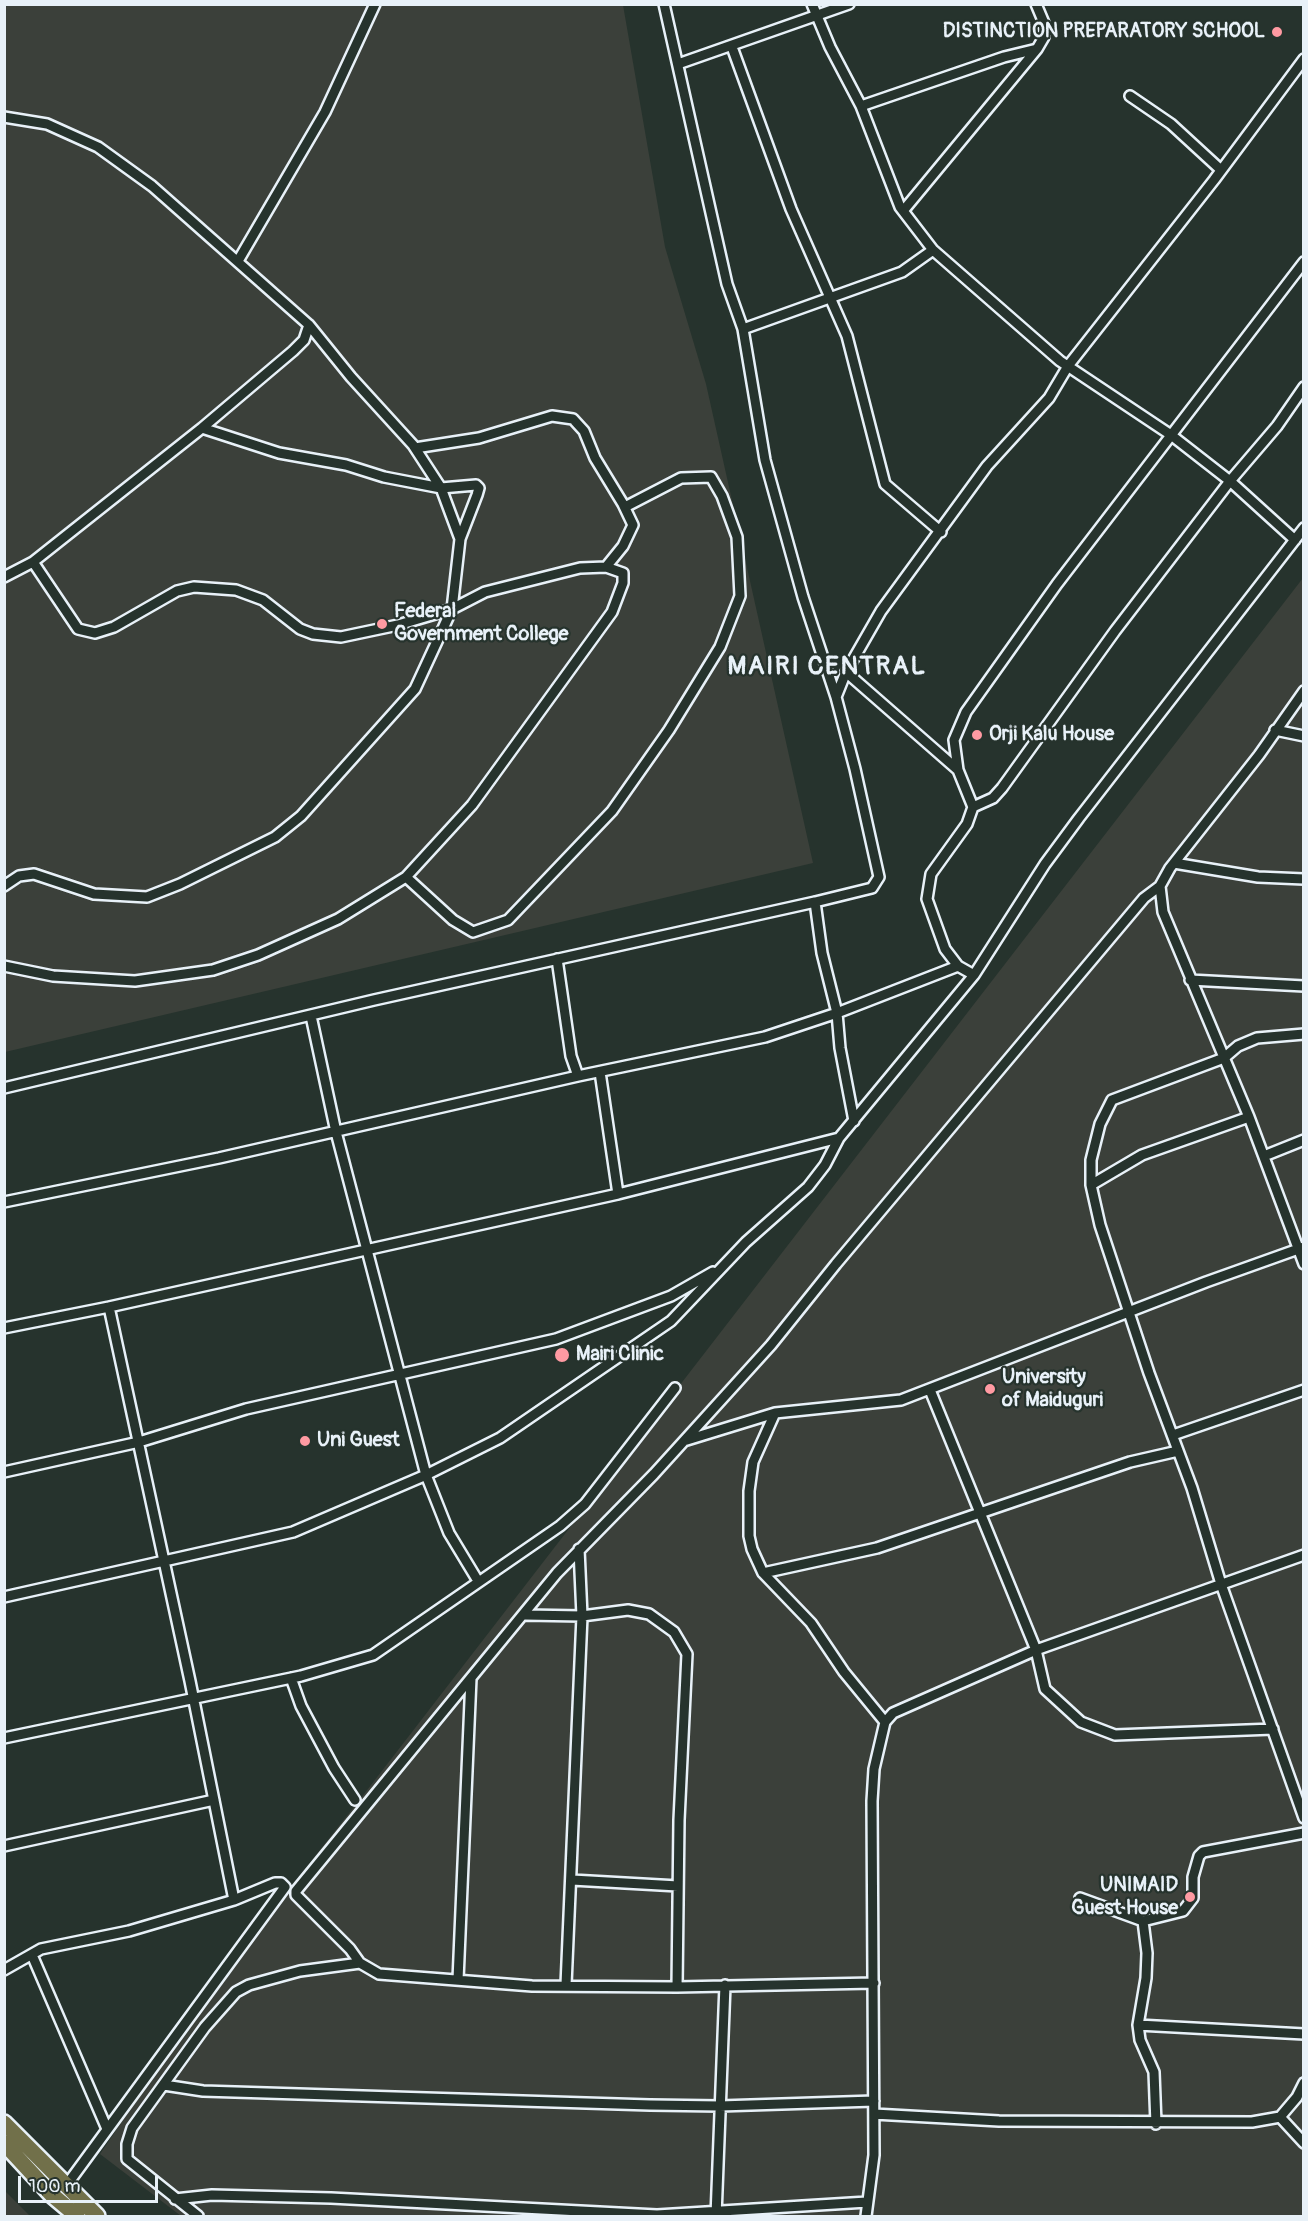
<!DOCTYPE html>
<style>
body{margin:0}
#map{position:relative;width:1308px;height:2221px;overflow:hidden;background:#26332d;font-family:Pangolin,sans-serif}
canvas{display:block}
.frame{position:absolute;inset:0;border:6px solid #e8f1f8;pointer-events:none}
.scale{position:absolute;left:18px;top:2176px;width:140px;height:27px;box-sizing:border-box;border:3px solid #e8f1f8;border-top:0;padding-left:8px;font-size:18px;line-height:21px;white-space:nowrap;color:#e8f1f8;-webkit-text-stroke:4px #26332d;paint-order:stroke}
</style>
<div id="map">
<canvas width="1308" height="2221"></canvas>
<div class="frame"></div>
<div class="scale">100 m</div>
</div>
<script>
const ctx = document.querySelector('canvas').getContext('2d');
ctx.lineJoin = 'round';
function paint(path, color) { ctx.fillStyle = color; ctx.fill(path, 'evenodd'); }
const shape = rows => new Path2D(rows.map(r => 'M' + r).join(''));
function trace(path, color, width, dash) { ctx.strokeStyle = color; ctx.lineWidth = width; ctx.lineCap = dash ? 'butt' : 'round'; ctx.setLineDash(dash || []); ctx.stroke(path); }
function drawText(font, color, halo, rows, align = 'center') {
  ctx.font = font + ' Pangolin,sans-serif'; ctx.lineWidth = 4.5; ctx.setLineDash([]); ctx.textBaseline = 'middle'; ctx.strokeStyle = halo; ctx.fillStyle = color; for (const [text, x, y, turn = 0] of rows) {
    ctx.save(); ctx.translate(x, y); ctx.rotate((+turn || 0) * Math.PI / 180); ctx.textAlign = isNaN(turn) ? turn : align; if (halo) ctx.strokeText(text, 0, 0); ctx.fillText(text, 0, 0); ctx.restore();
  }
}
const built = shape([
 [4,5,623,5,665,247,706,384,813,863,5,1052],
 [1303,578,1303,2216,181,2216,100,2154,222,1974,361,1798],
 [5,2191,30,2216,5,2216]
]);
const minor = shape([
 [812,4,830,47,861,106,900,207,933,250,1060,361,1171,435,1230,481,1295,540],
 [732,47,791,209,847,336,885,484,941,532],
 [678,64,849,4],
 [1130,96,1171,124,1221,170],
 [861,106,1004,57,1037,49],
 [4,117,47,124,98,147,152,186,309,325,351,377,413,445,441,488,460,539,452,609,415,689,301,816,275,837,180,884,147,897,94,894,34,874,19,876,4,886],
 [903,211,1037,49,1044,37,1044,23,1036,4],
 [238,261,325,112,375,4],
 [743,329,902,272,933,250],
 [202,428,279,453,346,465,384,477,441,488,476,485,479,488,477,495,460,539],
 [415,448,479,438,552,416,573,419,584,431,595,458,623,504,633,525,623,546,606,567],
 [4,577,33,562,202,428,293,351,304,340,309,325],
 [846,672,958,770],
 [836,697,846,672,881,611,987,466,1049,398,1068,366,1214,180,1304,59],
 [1275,730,1304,736],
 [973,807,993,798,1002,788,1115,631,1230,481,1277,426,1304,387],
 [1174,863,1258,877,1304,879],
 [406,877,453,920,473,932,508,920,612,811,669,730,720,647,740,596,737,537,722,496,711,477,681,478,625,507],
 [1160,886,1163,912,1249,1117,1304,1264],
 [815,902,822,953,837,1013,840,1048,854,1121],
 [557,959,571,1056,578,1076],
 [4,966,53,976,135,981,213,970,258,955,338,919,406,877,472,805,612,612,623,583,623,573,606,567,580,568,485,592,452,609,398,625,341,637,313,634,300,629,263,600,236,590,194,587,177,591,114,627,95,633,78,629,33,562],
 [958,966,945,949,927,899,931,874,967,824,973,807,958,770,954,740,966,712,1057,584,1304,262],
 [1190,980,1304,986],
 [311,1016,336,1132,426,1475,449,1533,478,1581],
 [1304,1034,1257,1038,1238,1046,1224,1058,1112,1100,1100,1124,1091,1160,1091,1185,1100,1225,1149,1373,1192,1488,1221,1584,1304,1818],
 [600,1072,618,1194],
 [4,1088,374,1000,815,902,872,888,879,877,855,769,836,697,803,597,765,460,743,329,727,284,664,4],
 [1264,1156,1304,1140],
 [1091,1185,1142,1155,1249,1117],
 [4,1202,219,1158,578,1076,765,1037,837,1013,958,966,974,975],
 [109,1307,190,1681,234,1900],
 [4,1328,109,1307,618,1194,839,1138],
 [930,1390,1036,1650,1045,1689,1081,1722,1115,1735,1273,1729],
 [775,1413,753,1462,749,1491,749,1536,752,1549,763,1573,811,1623,844,1672,885,1722],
 [1173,1435,1304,1390],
 [687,1440,775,1413,901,1400,1206,1282,1304,1247],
 [4,1472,139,1442,246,1409,556,1339,671,1296,713,1272],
 [763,1573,877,1548,1130,1462,1178,1451],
 [4,1597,293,1532,426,1475,500,1438,671,1321,746,1242,808,1187,825,1165,839,1138,974,975,1045,864,1079,818,1304,528],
 [525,1615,582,1616,628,1610,649,1614,674,1632,687,1654,679,1820,677,1987],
 [291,1678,301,1706,334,1768,355,1800],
 [4,1738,301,1676,373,1655,560,1526,585,1504,675,1388],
 [4,1846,214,1800],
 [572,1880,678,1886],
 [1080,1898,1143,1921,1147,1953,1146,1978,1138,2025,1140,2040,1154,2072,1156,2124],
 [1143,1921,1183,1911,1193,1898,1193,1877,1199,1856,1203,1852,1304,1833],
 [32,1955,107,2129],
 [4,1970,41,1949,129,1931,234,1900,275,1883,281,1883,285,1887,66,2186],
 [458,1980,471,1678],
 [874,1983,677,1987,532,1986,379,1974,360,1963,350,1949,296,1895,296,1891,557,1573,654,1474,771,1345,836,1264,1144,898,1160,886,1170,868,1259,755,1304,691],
 [566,1985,582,1616,579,1549],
 [1138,2025,1304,2034],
 [164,2085,203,2091,650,2105,720,2106,874,2101],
 [874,2114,999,2121,1252,2122,1280,2117,1297,2097,1304,2083],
 [1280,2117,1304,2143],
 [175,2199,212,2195,331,2198,657,2215,867,2202],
 [198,2216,127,2159,127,2144,132,2128,205,2027,236,1992,249,1985,300,1971,360,1963],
 [716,2216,725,1985],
 [866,2216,874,2155,872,1801,874,1769,885,1722,893,1713,1036,1650,1304,1555]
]);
const trunk = shape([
 [4,2123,97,2216],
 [4,2143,51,2194,77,2216]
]);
const markers = [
 [1277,32,6,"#ff9aa2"],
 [382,624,6,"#ff9aa2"],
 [977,735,6,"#ff9aa2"],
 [562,1355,8,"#ff9aa2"],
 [990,1389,6,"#ff9aa2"],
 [305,1441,6,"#ff9aa2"],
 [1190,1897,6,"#ff9aa2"]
];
const poiNames = [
 ["DISTINCTION PREPARATORY SCHOOL",1265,32,"right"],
 ["Federal",394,612],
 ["Government College",394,635],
 ["Orji Kalu House",989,735],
 ["Mairi Clinic",576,1355],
 ["University",1002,1378],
 ["of Maiduguri",1002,1401],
 ["Uni Guest",317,1441],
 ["UNIMAID",1178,1886,"right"],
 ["Guest House",1178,1909,"right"]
];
const districtNames = [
 ["MAIRI CENTRAL",827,667]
];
paint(built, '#3b403a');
trace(minor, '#e8f1f8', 14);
trace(trunk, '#e8f1f8', 20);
trace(minor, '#26332d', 9);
trace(trunk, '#71704a', 15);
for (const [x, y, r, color] of markers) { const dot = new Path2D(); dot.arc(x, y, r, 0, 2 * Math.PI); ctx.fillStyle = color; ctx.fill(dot); trace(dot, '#26332d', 2); }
drawText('bold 20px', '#e8f1f8', '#26332d', poiNames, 'left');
ctx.letterSpacing = '1.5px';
drawText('bold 26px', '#e8f1f8', '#26332d', districtNames);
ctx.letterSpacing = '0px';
</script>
